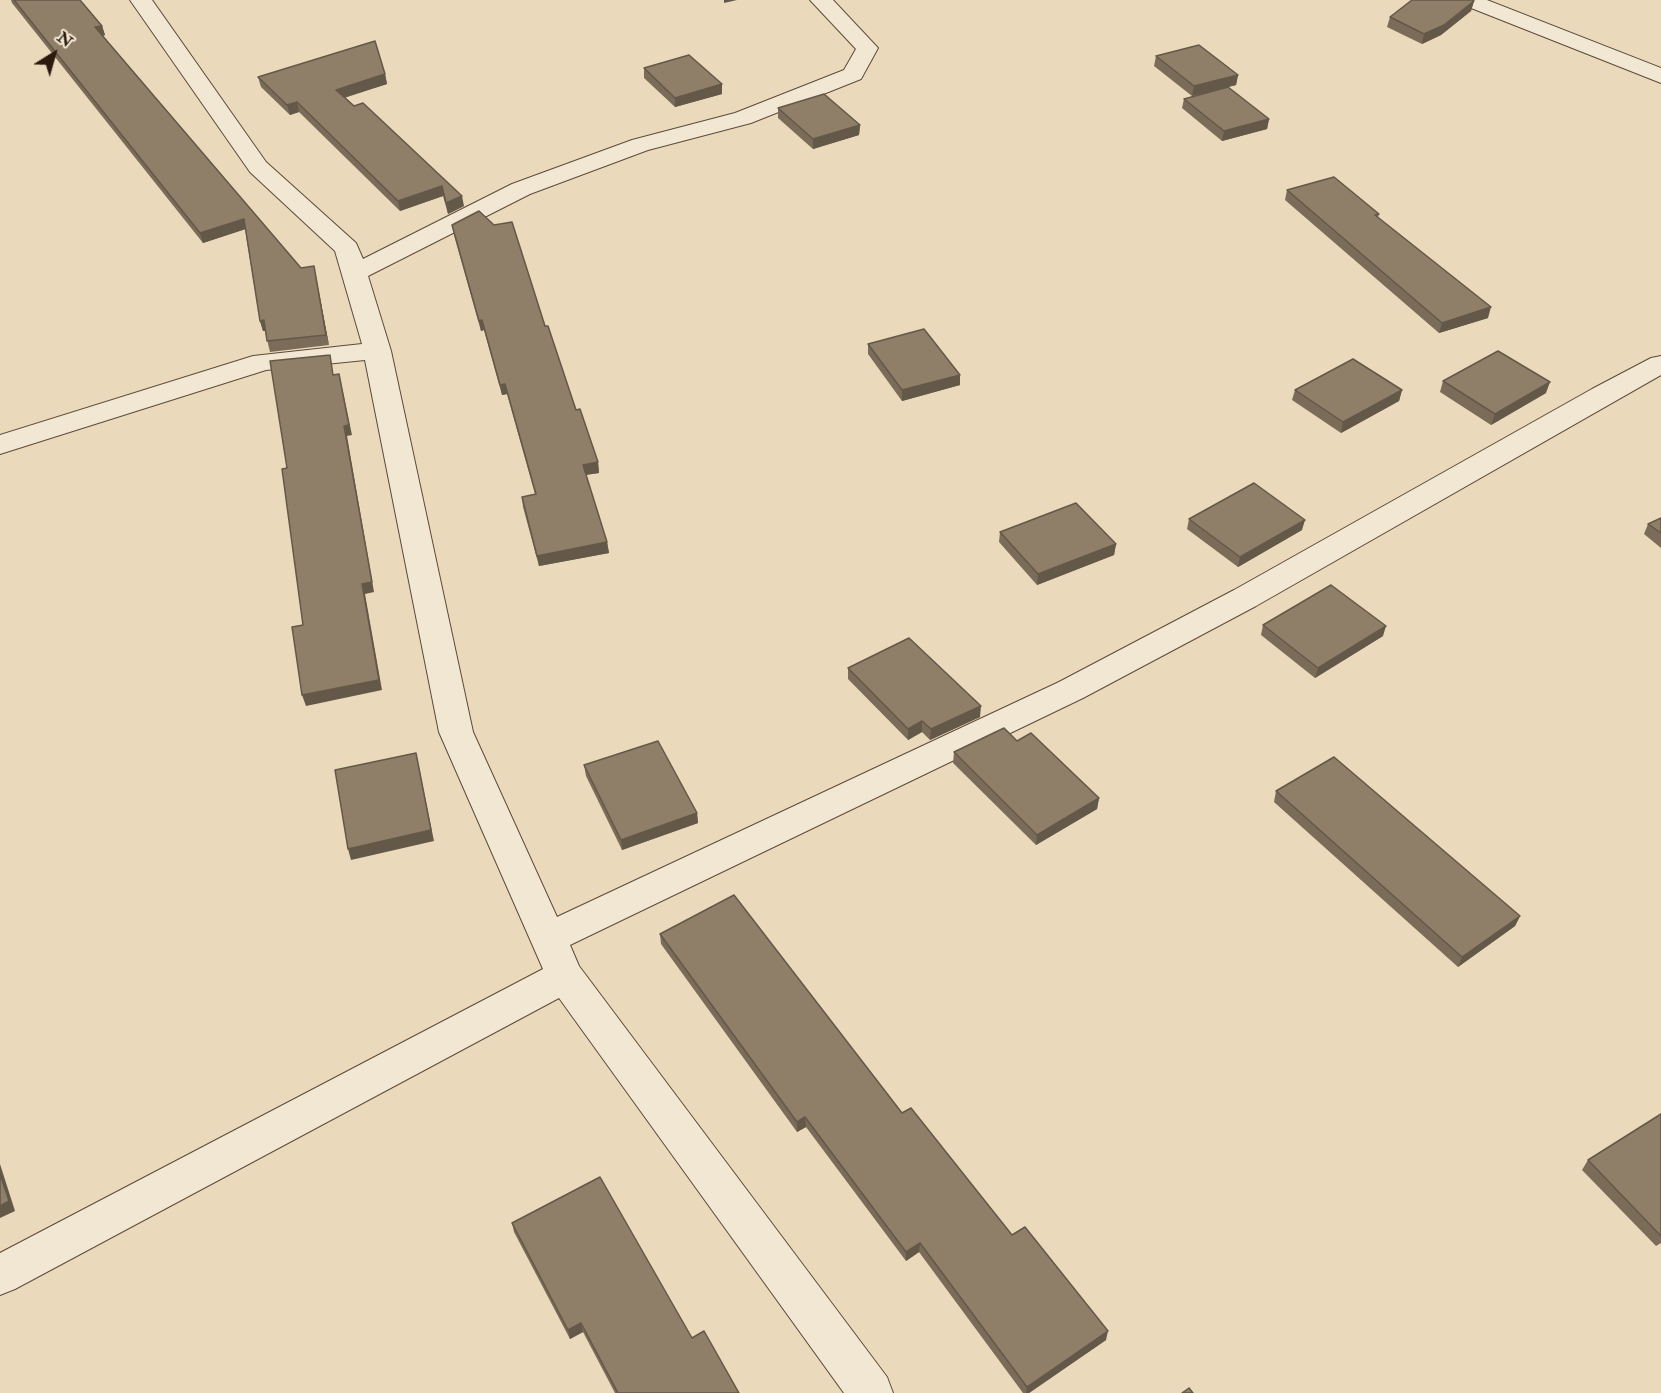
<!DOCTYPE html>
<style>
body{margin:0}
#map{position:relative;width:1661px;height:1393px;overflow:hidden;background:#eadabb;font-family:"IM FELL Double Pica",serif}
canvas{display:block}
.north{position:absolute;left:24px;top:24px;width:60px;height:60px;-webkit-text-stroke:4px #f1e7d3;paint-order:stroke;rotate:37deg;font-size:16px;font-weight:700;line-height:24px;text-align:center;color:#2d1a0f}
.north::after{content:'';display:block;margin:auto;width:21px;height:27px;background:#2d1a0f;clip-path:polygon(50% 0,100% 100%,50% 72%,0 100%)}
</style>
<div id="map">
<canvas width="1661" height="1393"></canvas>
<div class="north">N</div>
</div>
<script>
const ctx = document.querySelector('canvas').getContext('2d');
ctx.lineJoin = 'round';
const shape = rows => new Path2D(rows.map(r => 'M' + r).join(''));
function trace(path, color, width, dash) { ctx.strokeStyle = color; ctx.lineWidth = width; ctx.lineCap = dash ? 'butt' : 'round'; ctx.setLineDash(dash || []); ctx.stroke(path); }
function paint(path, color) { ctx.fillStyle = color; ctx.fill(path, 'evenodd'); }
const minor = shape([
 [130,0,152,0,266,162,356,243,363,259,512,184,632,140,735,113,844,70,856,49,810,0,833,0,878,48,861,79,751,123,648,150,530,194,368,276,391,351,473,732,557,917,1059,682,1234,590,1592,389,1651,358,1661,356,1661,375,1256,606,1083,698,570,945,579,966,887,1377,893,1393,844,1393,559,998,15,1289,0,1295,0,1253,543,969,439,732,365,360,266,370,0,454,0,435,253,356,362,344,335,251,250,172,130,0],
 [1457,0,1487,0,1661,68,1661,83,1461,4,1457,0]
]);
const wall = shape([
 [11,0,80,0,102,26,105,35,103,36,301,268,316,277,329,345,270,352,265,331,263,331,260,321,245,229,203,243,12,3],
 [1474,1,1471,11,1441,35,1422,44,1387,27,1390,17],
 [1156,56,1238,75,1236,85,1192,96,1154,66],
 [644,68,722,84,722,94,675,107,644,78],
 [385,74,387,84,345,97,464,206,448,214,443,196,400,211,299,112,290,115,261,87,258,77],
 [1184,99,1269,119,1267,129,1222,141,1182,108],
 [778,108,860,125,859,135,813,149,778,118],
 [1287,190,1379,214,1378,218,1488,318,1439,333,1285,200],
 [452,225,545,326,576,410,598,462,599,473,586,475,607,542,609,553,539,566,523,507,522,497,535,494,507,394,502,395,484,330,481,331,454,235],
 [868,344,960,375,960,385,902,401,868,354],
 [1443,381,1546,393,1491,425,1440,392],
 [1295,390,1402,390,1399,401,1341,433,1292,400],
 [1661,518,1661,548,1644,534,1648,524],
 [1189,519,1302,530,1238,567,1187,529],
 [1000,532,1116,544,1114,555,1037,585,999,542],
 [1263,625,1383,636,1315,678,1261,635],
 [848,668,980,717,930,740,922,732,908,740,848,679],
 [954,752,1099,798,1097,809,1036,845,953,763],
 [584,765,697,813,698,823,622,850,586,776],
 [1276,791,1520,916,1515,926,1458,967,1274,802],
 [660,934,902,1113,1106,1340,1029,1393,1023,1393,919,1252,906,1261,806,1127,797,1132,661,944],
 [1661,1114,1661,1243,1656,1246,1582,1170,1588,1160],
 [512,1223,692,1338,739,1393,615,1393,583,1332,570,1339,514,1232]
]);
const shadedWall = shape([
 [724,0,737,0,724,3],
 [1474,1,1471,11,1441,35,1422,44,1424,34],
 [102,26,105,35,98,37,95,27],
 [385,74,387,84,338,100,336,90],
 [1238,75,1236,85,1192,96,1194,86],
 [722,84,722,94,675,107,675,98],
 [297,102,299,112,290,115,287,105],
 [1269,119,1267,129,1222,141,1224,131],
 [860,125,859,135,813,149,813,139],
 [442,186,443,196,400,211,398,201],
 [462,196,464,206,448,214,446,203],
 [244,219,246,229,203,243,200,233],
 [314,266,316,277,329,345,326,335],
 [1491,307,1488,318,1439,333,1442,323],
 [264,320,267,330,263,331,260,321],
 [482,320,484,330,481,331,479,321],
 [339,374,352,435,347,436,374,592,365,594,382,690,306,706,302,695,362,584],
 [960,375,960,385,902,401,902,390],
 [1550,382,1546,393,1491,425,1495,414],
 [505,384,507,394,502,395,500,385],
 [1402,390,1399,401,1341,433,1343,422],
 [598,462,599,473,584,475,583,465],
 [1305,520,1302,530,1238,567,1240,557],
 [607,542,609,553,539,566,537,556],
 [1116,544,1114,555,1037,585,1038,574],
 [1386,626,1383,636,1315,678,1318,668],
 [981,706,980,717,930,740,931,729],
 [922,721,922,732,908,740,908,729],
 [416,753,434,841,351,860,348,849],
 [1099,798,1097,809,1036,845,1037,835],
 [697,813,698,823,622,850,621,840],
 [1520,916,1515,926,1458,967,1462,957],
 [805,1117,806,1127,797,1132,797,1122],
 [0,1164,15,1211,0,1218],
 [920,1243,919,1252,906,1261,906,1252],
 [581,1323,583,1332,570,1339,568,1330],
 [1108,1331,1106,1340,1029,1393,1026,1393,1027,1387]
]);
const building = shape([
 [14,0,80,0,102,26,95,27,301,268,314,266,326,335,267,341,264,320,260,321,244,219,200,233,14,0],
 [1412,0,1472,0,1474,1,1444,25,1424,34,1390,17,1412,0],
 [375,41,385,74,336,90,354,106,363,103,462,196,446,203,442,186,398,201,297,102,287,105,258,77,375,41],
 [1199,45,1238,75,1194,86,1156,56,1199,45],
 [689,55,722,84,675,98,644,68,689,55],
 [1228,87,1269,119,1224,131,1184,99,1228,87],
 [824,94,860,125,813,139,778,108,824,94],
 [1334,177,1379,214,1375,215,1491,307,1442,323,1287,190,1334,177],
 [479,211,494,225,512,222,545,326,548,326,576,410,580,409,598,462,583,465,607,542,537,556,522,497,536,494,505,384,500,385,482,320,479,321,452,225,479,211],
 [924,329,960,375,902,390,868,344,924,329],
 [1498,351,1550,382,1495,414,1443,381,1498,351],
 [330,355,333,375,339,374,349,425,344,426,372,582,362,584,379,680,302,695,292,627,303,625,282,469,287,468,270,361,330,355],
 [1353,359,1402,390,1343,422,1295,390,1353,359],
 [1254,483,1305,520,1240,557,1189,519,1254,483],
 [1076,503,1116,544,1038,574,1000,532,1076,503],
 [1661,518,1661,533,1648,524,1661,518],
 [1331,585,1386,626,1318,668,1263,625,1331,585],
 [909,638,981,706,931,729,922,721,908,729,848,668,909,638],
 [1004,728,1017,741,1031,733,1099,798,1037,835,954,752,1004,728],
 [658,741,697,813,621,840,584,765,658,741],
 [416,753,431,830,348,849,335,770,416,753],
 [1334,757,1520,916,1462,957,1276,791,1334,757],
 [734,895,902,1113,911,1108,1012,1235,1025,1227,1108,1331,1027,1387,920,1243,906,1252,805,1117,797,1122,660,934,734,895],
 [1661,1114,1661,1236,1588,1160,1661,1114],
 [0,1174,9,1201,0,1206,0,1174],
 [600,1177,692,1338,704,1331,739,1393,618,1393,581,1323,568,1330,512,1223,600,1177],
 [1189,1388,1193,1393,1182,1393,1189,1388]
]);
trace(minor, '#5c4a3a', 2);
paint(minor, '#f1e7d3');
paint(wall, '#7b6c59');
paint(shadedWall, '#645849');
paint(building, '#8f7e68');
trace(building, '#645849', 1.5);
</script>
